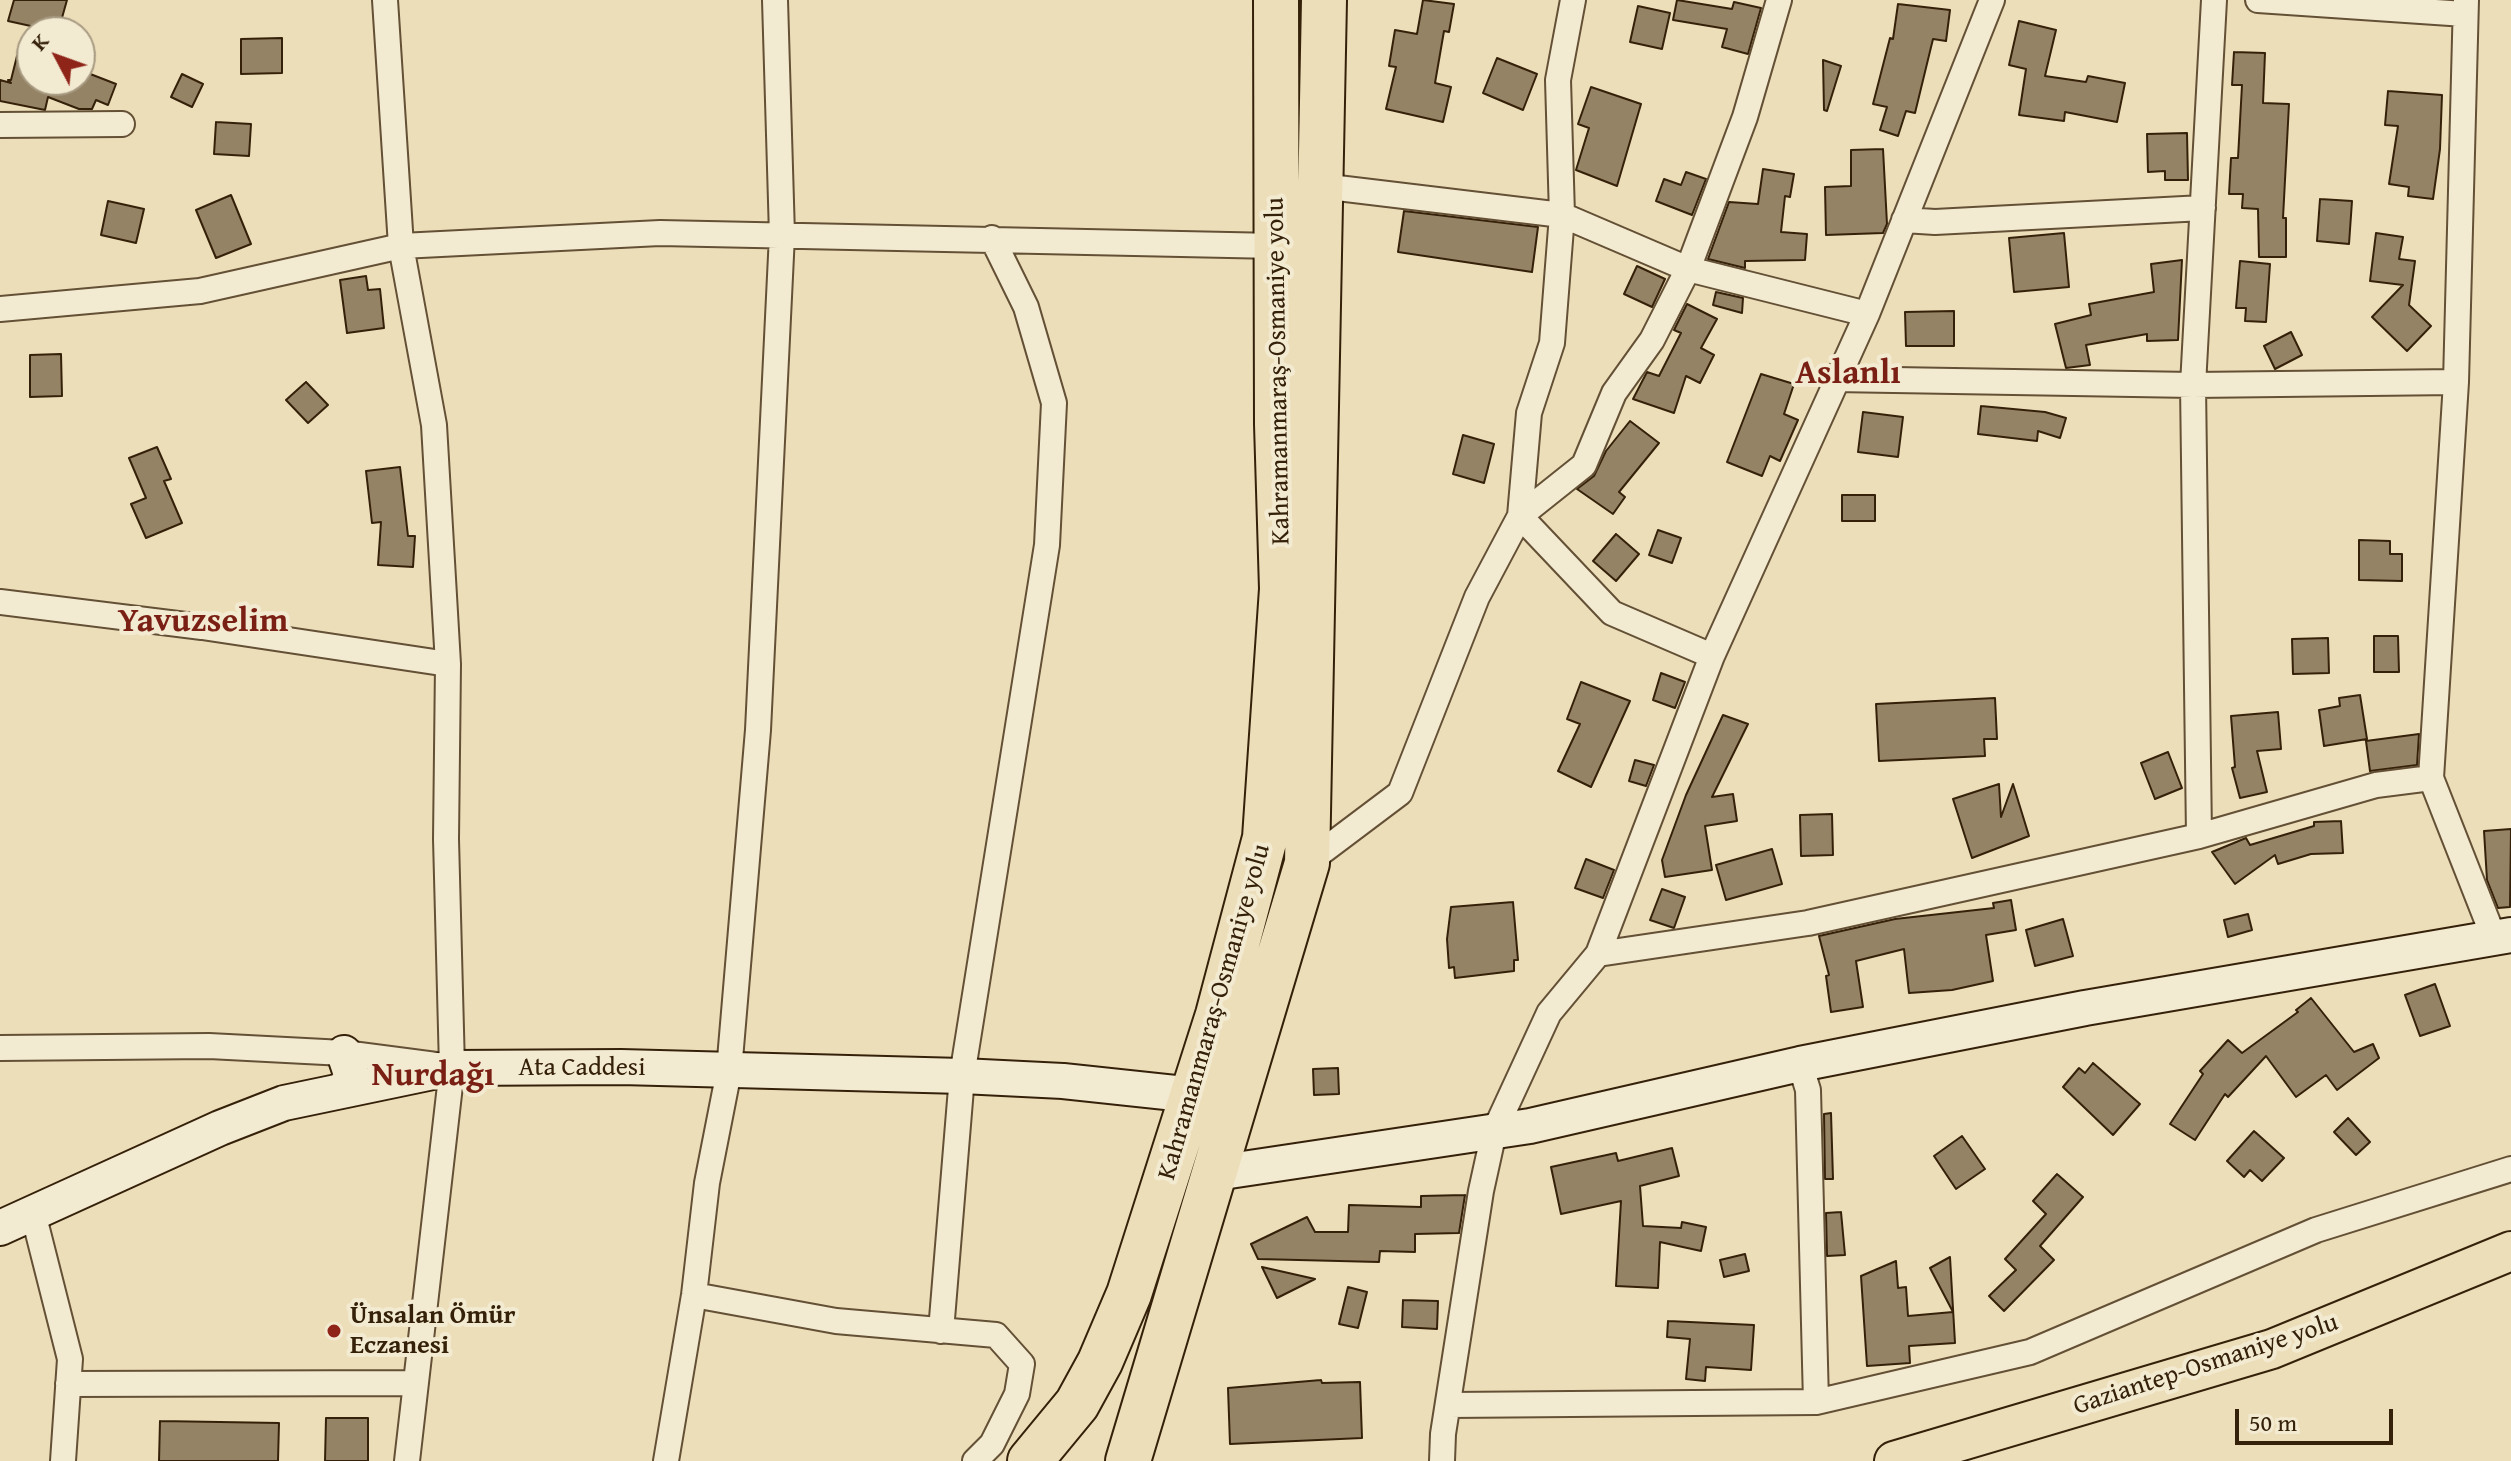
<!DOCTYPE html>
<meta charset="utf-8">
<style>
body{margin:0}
#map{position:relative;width:2511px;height:1461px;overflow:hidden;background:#eddeba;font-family:"Gentium Book Plus",serif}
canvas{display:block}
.north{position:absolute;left:16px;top:16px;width:80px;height:80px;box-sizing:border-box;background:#f3ead2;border:2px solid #a79a82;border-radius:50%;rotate:311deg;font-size:22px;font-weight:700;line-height:32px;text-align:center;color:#352109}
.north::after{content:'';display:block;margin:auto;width:28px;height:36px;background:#8f2418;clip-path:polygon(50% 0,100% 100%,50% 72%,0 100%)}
.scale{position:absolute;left:2235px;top:1409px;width:158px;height:36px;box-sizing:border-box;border:4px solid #352109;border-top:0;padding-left:10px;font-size:24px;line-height:28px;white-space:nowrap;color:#352109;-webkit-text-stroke:6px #f3ead2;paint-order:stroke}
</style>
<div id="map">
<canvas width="2511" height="1461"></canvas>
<div class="north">K</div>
<div class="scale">50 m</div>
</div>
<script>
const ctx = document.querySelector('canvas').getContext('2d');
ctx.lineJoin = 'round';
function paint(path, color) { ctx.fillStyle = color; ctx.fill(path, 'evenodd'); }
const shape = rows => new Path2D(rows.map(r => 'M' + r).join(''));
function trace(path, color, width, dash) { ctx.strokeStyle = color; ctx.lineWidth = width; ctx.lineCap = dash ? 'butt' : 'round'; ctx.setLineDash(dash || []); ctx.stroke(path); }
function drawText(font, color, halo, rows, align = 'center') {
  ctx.font = font + ' "Gentium Book Plus",serif'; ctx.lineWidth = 8; ctx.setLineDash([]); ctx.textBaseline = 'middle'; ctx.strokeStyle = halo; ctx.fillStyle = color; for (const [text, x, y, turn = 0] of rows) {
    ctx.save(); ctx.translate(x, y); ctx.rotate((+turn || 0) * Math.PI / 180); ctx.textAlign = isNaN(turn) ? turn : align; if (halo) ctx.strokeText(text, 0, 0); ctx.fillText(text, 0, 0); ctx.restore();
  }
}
const building = shape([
 [14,0,67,0,58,32,8,21,14,0],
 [1423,0,1454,4,1449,32,1444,31,1435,83,1451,87,1443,122,1386,109,1396,67,1389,66,1395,30,1417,34,1423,0],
 [1677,0,1732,9,1734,2,1761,8,1748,54,1722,47,1727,29,1673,20,1677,0],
 [1898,4,1950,10,1946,41,1933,39,1915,113,1906,111,1898,136,1880,130,1887,107,1873,104,1890,38,1893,39,1898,4],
 [1638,6,1670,13,1662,49,1630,42,1638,6],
 [2019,21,2056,30,2045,76,2086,82,2088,76,2125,83,2117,122,2065,112,2064,121,2019,115,2026,69,2009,65,2019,21],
 [282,38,282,73,241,74,241,39,282,38],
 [2234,52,2265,53,2263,103,2289,104,2283,218,2286,218,2286,257,2259,257,2258,209,2242,208,2243,194,2229,194,2231,158,2238,158,2242,85,2232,85,2234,52],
 [17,56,32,60,32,80,80,80,80,70,116,84,108,105,96,100,92,109,79,109,48,97,45,110,0,101,0,80,11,83,8,80,11,80,17,56],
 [1497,58,1537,74,1523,110,1483,93,1497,58],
 [1823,60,1841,66,1827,111,1824,110,1823,60],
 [182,74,203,84,192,107,171,97,182,74],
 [1591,87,1641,104,1617,186,1576,170,1589,128,1578,124,1591,87],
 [2388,91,2442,95,2440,149,2433,199,2408,196,2409,187,2389,184,2398,126,2385,125,2388,91],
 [216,122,251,124,249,156,214,154,216,122],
 [2187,133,2188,180,2165,180,2165,171,2148,172,2147,134,2187,133],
 [1883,149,1887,224,1883,233,1826,235,1825,187,1851,186,1851,150,1883,149],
 [1763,169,1794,174,1790,197,1785,196,1781,232,1807,234,1805,260,1745,261,1745,268,1708,259,1729,202,1758,204,1763,169],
 [1686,172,1706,179,1692,215,1656,201,1664,179,1681,185,1686,172],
 [231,195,251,244,216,258,196,210,231,195],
 [2320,199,2352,201,2349,244,2317,241,2320,199],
 [108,201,144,209,136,243,101,235,108,201],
 [1404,211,1538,227,1532,272,1398,252,1404,211],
 [2064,233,2069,287,2014,292,2009,238,2064,233],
 [2376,233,2403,237,2399,259,2415,261,2409,305,2431,326,2407,351,2372,317,2403,285,2370,281,2376,233],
 [2182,260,2178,340,2147,341,2147,334,2086,345,2090,365,2066,368,2055,324,2091,315,2089,304,2154,292,2151,264,2182,260],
 [2240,261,2270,264,2266,322,2245,321,2246,308,2236,308,2240,261],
 [1637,266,1665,279,1652,307,1624,294,1637,266],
 [366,276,368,290,380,289,384,328,347,333,340,280,366,276],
 [1716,292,1743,298,1742,313,1713,305,1716,292],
 [1687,304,1717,319,1701,348,1714,355,1700,383,1686,376,1674,413,1633,399,1647,372,1659,376,1681,333,1674,330,1687,304],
 [1954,311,1954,346,1906,346,1905,312,1954,311],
 [2291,332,2302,355,2275,369,2264,346,2291,332],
 [61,354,62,396,30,397,30,355,61,354],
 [1761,374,1794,384,1784,414,1798,420,1780,461,1770,456,1762,476,1727,462,1761,374],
 [306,382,328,405,308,423,286,400,306,382],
 [1981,406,2045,412,2066,418,2060,438,2038,431,2037,441,1978,434,1981,406],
 [1863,412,1903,417,1898,457,1858,452,1863,412],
 [1630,421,1659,443,1619,492,1625,497,1613,514,1577,489,1594,476,1606,451,1630,421],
 [1463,435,1494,444,1484,483,1453,474,1463,435],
 [157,447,171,479,164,481,182,523,146,538,131,504,146,498,129,458,157,447],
 [400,467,408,536,415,536,413,567,378,565,381,522,372,523,366,471,400,467],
 [1842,495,1875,495,1875,521,1842,521,1842,495],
 [1658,530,1681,538,1672,563,1649,555,1658,530],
 [1616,534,1639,554,1616,581,1593,561,1616,534],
 [2359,540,2390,541,2390,554,2402,554,2402,581,2359,580,2359,540],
 [2374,636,2398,636,2399,672,2374,672,2374,636],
 [2328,638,2329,673,2293,674,2292,639,2328,638],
 [1661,673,1685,682,1675,708,1653,700,1661,673],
 [1581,682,1630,701,1591,787,1558,771,1580,724,1567,719,1581,682],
 [2360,695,2367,739,2324,746,2319,710,2340,706,2339,698,2360,695],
 [1995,698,1997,739,1984,739,1985,756,1879,761,1876,704,1995,698],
 [2278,712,2281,749,2257,751,2267,792,2240,798,2232,768,2235,767,2231,716,2278,712],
 [1723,715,1748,724,1712,797,1733,794,1737,821,1705,826,1712,870,1665,877,1662,860,1686,795,1723,715],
 [2419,734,2417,765,2370,771,2366,741,2419,734],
 [2168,752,2182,788,2155,799,2141,763,2168,752],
 [1635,760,1654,765,1646,786,1629,781,1635,760],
 [1999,784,2001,817,2013,784,2029,836,1972,858,1953,799,1999,784],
 [1832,814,1833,855,1801,856,1800,815,1832,814],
 [2341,821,2343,853,2311,854,2278,864,2275,855,2235,884,2212,852,2246,838,2250,845,2314,826,2314,822,2341,821],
 [2511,829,2510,907,2498,908,2487,880,2484,831,2511,829],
 [1772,849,1782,884,1726,900,1716,865,1772,849],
 [1586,859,1614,870,1603,898,1575,888,1586,859],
 [1662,889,1685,897,1674,928,1650,920,1662,889],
 [2011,900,2016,930,1986,935,1993,981,1952,990,1909,993,1904,949,1856,961,1863,1007,1831,1012,1826,976,1829,975,1819,936,1895,919,1994,908,1993,903,2011,900],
 [1513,902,1518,960,1514,960,1514,971,1455,978,1454,967,1449,968,1447,939,1451,907,1513,902],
 [2248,914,2252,930,2228,937,2224,920,2248,914],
 [2063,919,2073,956,2035,966,2026,930,2063,919],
 [2435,984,2450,1026,2420,1036,2405,995,2435,984],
 [2311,998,2354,1052,2373,1044,2379,1058,2337,1090,2326,1075,2296,1097,2266,1056,2228,1097,2225,1094,2195,1140,2170,1124,2203,1074,2200,1071,2228,1040,2242,1053,2298,1012,2296,1010,2311,998],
 [2093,1063,2140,1104,2113,1135,2063,1087,2079,1068,2085,1073,2093,1063],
 [1338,1068,1339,1094,1314,1095,1313,1069,1338,1068],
 [1831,1113,1833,1179,1825,1179,1824,1114,1831,1113],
 [2348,1118,2370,1142,2356,1155,2334,1132,2348,1118],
 [2254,1131,2284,1158,2262,1181,2250,1170,2244,1177,2227,1161,2254,1131],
 [1962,1136,1985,1169,1956,1189,1934,1156,1962,1136],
 [1672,1148,1679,1176,1640,1186,1643,1226,1681,1228,1682,1222,1706,1227,1701,1251,1660,1242,1658,1288,1616,1286,1621,1201,1561,1214,1551,1167,1616,1153,1618,1161,1672,1148],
 [2057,1174,2083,1197,2040,1246,2054,1260,2004,1311,1989,1296,2016,1270,2005,1259,2046,1214,2033,1201,2057,1174],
 [1465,1195,1459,1233,1415,1234,1415,1252,1380,1251,1379,1262,1258,1259,1251,1244,1307,1217,1315,1232,1348,1232,1349,1205,1421,1207,1421,1196,1465,1195],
 [1841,1212,1845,1255,1827,1256,1826,1213,1841,1212],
 [1745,1254,1749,1271,1724,1277,1720,1260,1745,1254],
 [1950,1257,1955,1343,1909,1346,1910,1363,1867,1366,1861,1276,1896,1261,1898,1288,1906,1287,1908,1316,1953,1312,1930,1268,1950,1257],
 [1262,1267,1315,1279,1277,1298,1262,1267],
 [1348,1287,1367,1292,1358,1328,1339,1324,1348,1287],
 [1403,1300,1438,1301,1437,1329,1402,1327,1403,1300],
 [1668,1321,1754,1325,1751,1370,1706,1367,1705,1381,1686,1379,1690,1339,1667,1337,1668,1321],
 [1321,1380,1322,1383,1360,1382,1362,1438,1230,1444,1228,1388,1321,1380],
 [326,1418,368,1418,368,1461,325,1461,326,1418],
 [160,1421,279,1423,278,1461,159,1461,160,1421]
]);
const street = shape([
 [385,0,401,246,434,425,448,664,446,839,452,1068,407,1461],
 [1573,0,1558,80,1562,215,1552,343,1529,413,1520,516,1612,613,1712,656],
 [2258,0,2465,14],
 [2466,0,2456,382,2431,778,2494,938],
 [0,125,122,124],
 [1321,186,1562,215,1688,269,1867,314],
 [1904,220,1935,222,2203,208],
 [0,309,200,291,401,246,660,233,1276,246],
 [1834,379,2193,385,2456,382],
 [0,602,202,627,448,664],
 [2199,836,2193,385,2214,0],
 [1307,863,1400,793,1477,597,1520,516,1584,465,1614,393,1652,340,1688,269,1745,117,1779,0],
 [1598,954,1808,923,2199,836,2376,785,2431,778],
 [0,1048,209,1046,344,1053,436,1065],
 [1800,1064,1808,1090,1816,1402],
 [33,1213,70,1359,63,1461],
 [694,1295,836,1321,996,1335,1022,1364,1017,1394,992,1444,975,1461],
 [941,1331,962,1076,1047,545,1054,403,1026,307,992,238],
 [68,1384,416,1383],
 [1449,1405,1816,1402,2030,1352,2316,1230,2511,1169],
 [666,1461,694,1295,707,1183,729,1071,758,730,782,235,775,0],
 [1442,1461,1443,1434,1481,1191,1494,1132,1549,1013,1598,954,1712,656,1867,314,1992,0]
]);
const secondary = shape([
 [343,1090,352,1077,344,1053],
 [1216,1173,1530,1126,1800,1064,2085,1008,2511,935],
 [0,1228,220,1128,284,1103,452,1068,621,1067,962,1076,1063,1081,1194,1095]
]);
const primary = shape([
 [1894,1461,2272,1349,2511,1251]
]);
const highway = shape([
 [1030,1461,1077,1404,1100,1362,1129,1294,1218,1015,1265,838,1282,589,1277,424,1276,0],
 [1128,1461,1307,863,1324,0]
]);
const markers = [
 [334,1331,8,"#8f2418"]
];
const streetNames = [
 ["Kahramanmaraş-Osmaniye yolu",1279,371,-91],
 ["Kahramanmaraş-Osmaniye yolu",1215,1012,-74],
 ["Ata Caddesi",582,1068],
 ["Gaziantep-Osmaniye yolu",2206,1365,-18]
];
const poiNames = [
 ["Ünsalan Ömür",350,1316],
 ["Eczanesi",350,1346]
];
const districtNames = [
 ["Aslanlı",1848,374],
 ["Yavuzselim",203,622],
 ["Nurdağı",433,1076]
];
paint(building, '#958365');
trace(building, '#352109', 2);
trace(street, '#635035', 28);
trace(secondary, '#352109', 38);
trace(primary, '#352109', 42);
trace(highway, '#352109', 48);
trace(street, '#f3ead2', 24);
trace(secondary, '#f3ead2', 34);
trace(primary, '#eddeba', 38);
trace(highway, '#eddeba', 44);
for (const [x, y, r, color] of markers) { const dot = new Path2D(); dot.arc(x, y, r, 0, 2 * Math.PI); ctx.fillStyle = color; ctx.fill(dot); trace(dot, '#f3ead2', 3); }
drawText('26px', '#352109', '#f3ead2', streetNames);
drawText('bold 26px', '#352109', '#f3ead2', poiNames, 'left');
drawText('bold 34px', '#7a1f14', '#f3ead2', districtNames);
</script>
